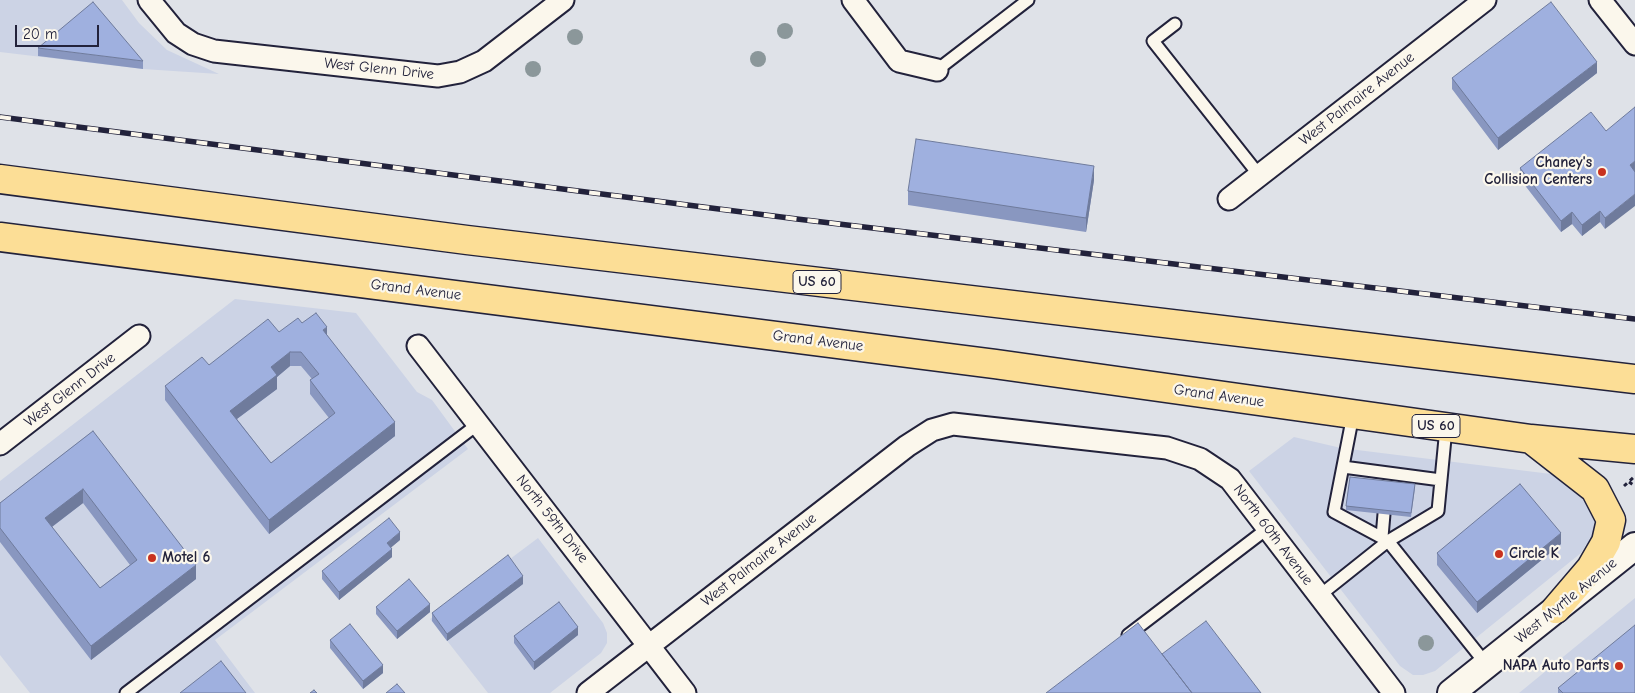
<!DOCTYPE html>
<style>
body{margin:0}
#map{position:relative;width:1635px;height:693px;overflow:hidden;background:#dfe2e8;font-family:"Comic Neue",sans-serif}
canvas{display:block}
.scale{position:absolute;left:15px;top:25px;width:84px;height:22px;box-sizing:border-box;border:2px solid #22223b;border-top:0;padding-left:6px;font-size:15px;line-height:18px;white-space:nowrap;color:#22223b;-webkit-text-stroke:4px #fbf7ec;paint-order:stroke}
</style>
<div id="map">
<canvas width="1635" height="693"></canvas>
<div class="scale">20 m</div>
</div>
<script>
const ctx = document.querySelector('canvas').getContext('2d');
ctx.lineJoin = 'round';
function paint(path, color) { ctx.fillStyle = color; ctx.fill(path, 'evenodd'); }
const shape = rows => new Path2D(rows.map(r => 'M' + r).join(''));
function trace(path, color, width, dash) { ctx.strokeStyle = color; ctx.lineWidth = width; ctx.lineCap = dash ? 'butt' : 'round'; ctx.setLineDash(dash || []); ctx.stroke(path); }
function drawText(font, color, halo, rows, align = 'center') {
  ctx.font = font + ' "Comic Neue",sans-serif'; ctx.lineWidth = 4.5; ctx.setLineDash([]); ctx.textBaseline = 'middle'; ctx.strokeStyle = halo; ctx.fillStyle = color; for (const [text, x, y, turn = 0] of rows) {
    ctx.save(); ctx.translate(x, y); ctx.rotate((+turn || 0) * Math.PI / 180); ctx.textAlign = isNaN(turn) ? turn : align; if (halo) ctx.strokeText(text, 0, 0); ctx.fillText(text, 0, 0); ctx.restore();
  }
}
const built = shape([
 [0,0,122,0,139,23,167,50,219,74,143,69,0,52],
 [235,299,356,313,417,392,432,400,468,449,215,640,255,693,30,693,0,655,0,481],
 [1294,437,1341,448,1559,475,1581,486,1595,513,1593,534,1581,553,1435,671,1423,675,1413,675,1400,666,1249,471],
 [538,538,603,623,607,633,607,643,601,653,550,693,488,693,430,619],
 [1635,598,1635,693,1519,693]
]);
const path = shape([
 [1629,482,1635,486],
 [1624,486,1634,477]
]);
const service = shape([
 [1175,24,1153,41,1259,175],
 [937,70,1028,0],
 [1353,415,1334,512,1388,541,1486,664],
 [1343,467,1441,480],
 [1382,537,1384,514],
 [1319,596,1388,541,1438,511,1446,428],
 [1128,635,1268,528],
 [126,693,478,424]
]);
const minor = shape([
 [149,0,176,33,193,44,214,51,438,76,460,72,484,61,563,0],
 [853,0,899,61,937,70],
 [1600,0,1635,44],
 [1229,199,1485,0],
 [418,346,685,693],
 [0,444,139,336],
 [588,693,907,446,932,430,953,424,1167,448,1200,459,1230,479,1394,693]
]);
const tertiary = shape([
 [1451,693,1635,546]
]);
const trunk = shape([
 [0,179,467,240,1635,379],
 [0,237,995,364,1531,439,1635,449],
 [1531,439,1595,489,1611,520,1606,542,1591,568,1556,609]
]);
const rail = shape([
 [0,117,797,219,1635,319]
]);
const trees = [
 [785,31],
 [575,37],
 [758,59],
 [533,69],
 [1426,643]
];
const wall = shape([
 [38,48,143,61,143,69,38,56],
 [1597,73,1498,150,1452,89,1452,78],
 [1606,131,1605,229,1600,222,1582,236,1572,224,1561,232,1520,179,1520,168],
 [1094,180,1086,232,908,205,908,191],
 [302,323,327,335,395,436,269,534,165,400,165,386,279,332],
 [290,366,301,366,312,379,310,380,310,394,329,418,271,463,237,419,277,389,277,377],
 [93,431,196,579,91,660,0,542,0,503],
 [83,503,130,565,100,588,52,527],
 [1415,488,1411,517,1346,510,1346,506],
 [400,540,391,547,392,557,339,600,322,579,322,571],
 [1561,544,1477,613,1437,565,1437,553],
 [523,584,447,641,432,621,432,613],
 [376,607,430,612,397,639,376,614],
 [578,635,534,670,514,643,514,636],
 [330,640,383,673,363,689,330,648],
 [1558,688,1635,693,1558,693]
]);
const shadedWall = shape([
 [1597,62,1597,73,1498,150,1498,138],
 [1635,161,1635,173,1630,165],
 [1094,166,1094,180,1086,232,1086,218],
 [1635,194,1635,206,1605,229,1605,218],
 [1600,211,1600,222,1582,236,1582,225],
 [1572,212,1572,224,1561,232,1561,221],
 [327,327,327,341,323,330],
 [290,352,290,366,277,377,277,389,230,424,230,411,271,367],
 [395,422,395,436,269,534,269,520],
 [83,489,83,503,45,532,45,518],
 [400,532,400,540,387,551,387,543],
 [1561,533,1561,544,1477,613,1477,602],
 [392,549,392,557,339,600,339,592],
 [196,565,196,579,91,660,91,646],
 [523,576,523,584,447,641,447,634],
 [430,604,430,612,397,639,397,631],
 [578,627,578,635,534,670,534,662],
 [383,665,383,673,363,689,363,681]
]);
const building = shape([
 [93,2,143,61,38,48,93,2],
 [1551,2,1597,62,1498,138,1452,78,1551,2],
 [1635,107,1635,161,1630,165,1635,172,1635,194,1605,218,1600,211,1582,225,1572,212,1561,221,1520,168,1591,112,1606,131,1635,107],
 [916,139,1094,166,1086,218,908,191,916,139],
 [316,313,327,327,323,330,395,422,269,520,165,386,202,357,209,365,268,319,279,332,298,318,302,323,316,313],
 [290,352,301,352,319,374,310,380,335,413,271,463,230,411,277,375,271,367,290,352],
 [93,431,196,565,91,646,0,528,0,503,93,431],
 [83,489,137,560,100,588,45,518,83,489],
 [1350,477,1415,484,1411,513,1346,506,1350,477],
 [1520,484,1561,533,1477,602,1437,553,1520,484],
 [389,518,400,532,387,543,392,549,339,592,322,571,389,518],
 [508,555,523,576,447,634,432,613,508,555],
 [409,579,430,604,397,631,376,607,409,579],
 [559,602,578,627,534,662,514,636,559,602],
 [1206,621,1261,693,1192,693,1162,654,1206,621],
 [1138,623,1192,693,1046,693,1138,623],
 [350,624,383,665,363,681,330,640,350,624],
 [1635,625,1635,693,1563,693,1558,688,1635,625],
 [221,661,246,693,180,693,221,661],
 [397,684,405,693,386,693,397,684],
 [314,690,317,693,310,693,314,690]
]);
const markers = [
 [1602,172,5,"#c8321e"],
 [1499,554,5,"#c8321e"],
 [152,558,5,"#c8321e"],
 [1619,666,5,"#c8321e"]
];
const shields = [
 [817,282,48],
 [1436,426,48]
];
const shieldNames = [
 ["US 60",817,282],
 ["US 60",1436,426]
];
const streetNames = [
 ["West Glenn Drive",379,69,6],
 ["West Palmaire Avenue",1357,99,-38],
 ["Grand Avenue",416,290,7],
 ["Grand Avenue",818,341,7],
 ["West Glenn Drive",70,390,-38],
 ["Grand Avenue",1219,396,8],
 ["North 59th Drive",552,519,52],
 ["North 60th Avenue",1273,535,53],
 ["West Palmaire Avenue",759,560,-38],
 ["West Myrtle Avenue",1566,601,-39]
];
const poiNames = [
 ["Chaney's",1592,163],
 ["Collision Centers",1592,180],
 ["Circle K",1509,554,"left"],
 ["Motel 6",162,558,"left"],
 ["NAPA Auto Parts",1609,666]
];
paint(built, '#ccd3e5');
trace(service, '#22223b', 15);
trace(minor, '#22223b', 25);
trace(tertiary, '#22223b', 30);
trace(trunk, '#22223b', 31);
trace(path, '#22223b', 3, [4, 4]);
trace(service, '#fbf7ec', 11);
trace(minor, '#fbf7ec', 21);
trace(tertiary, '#fbf7ec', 26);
trace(trunk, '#fcde96', 28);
trace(rail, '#22223b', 5.5);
trace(rail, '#fbf7ec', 4, [11]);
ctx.fillStyle = '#8b979a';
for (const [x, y] of trees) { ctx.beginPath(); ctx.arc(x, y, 8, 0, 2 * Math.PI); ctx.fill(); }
paint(wall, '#8997c0');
paint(shadedWall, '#6f7b9c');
paint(building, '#9fb0df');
trace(building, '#6f7b9c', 1);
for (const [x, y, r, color] of markers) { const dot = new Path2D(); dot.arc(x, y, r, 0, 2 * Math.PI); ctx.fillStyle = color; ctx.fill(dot); trace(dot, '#fbf7ec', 2); }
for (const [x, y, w] of shields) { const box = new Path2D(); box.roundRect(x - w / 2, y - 11.5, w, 23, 4); ctx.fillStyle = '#fbf7ec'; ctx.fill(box); trace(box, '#22223b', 1); }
drawText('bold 14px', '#22223b', null, shieldNames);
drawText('15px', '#22223b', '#fbf7ec', streetNames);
drawText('bold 15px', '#22223b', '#fbf7ec', poiNames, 'right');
</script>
